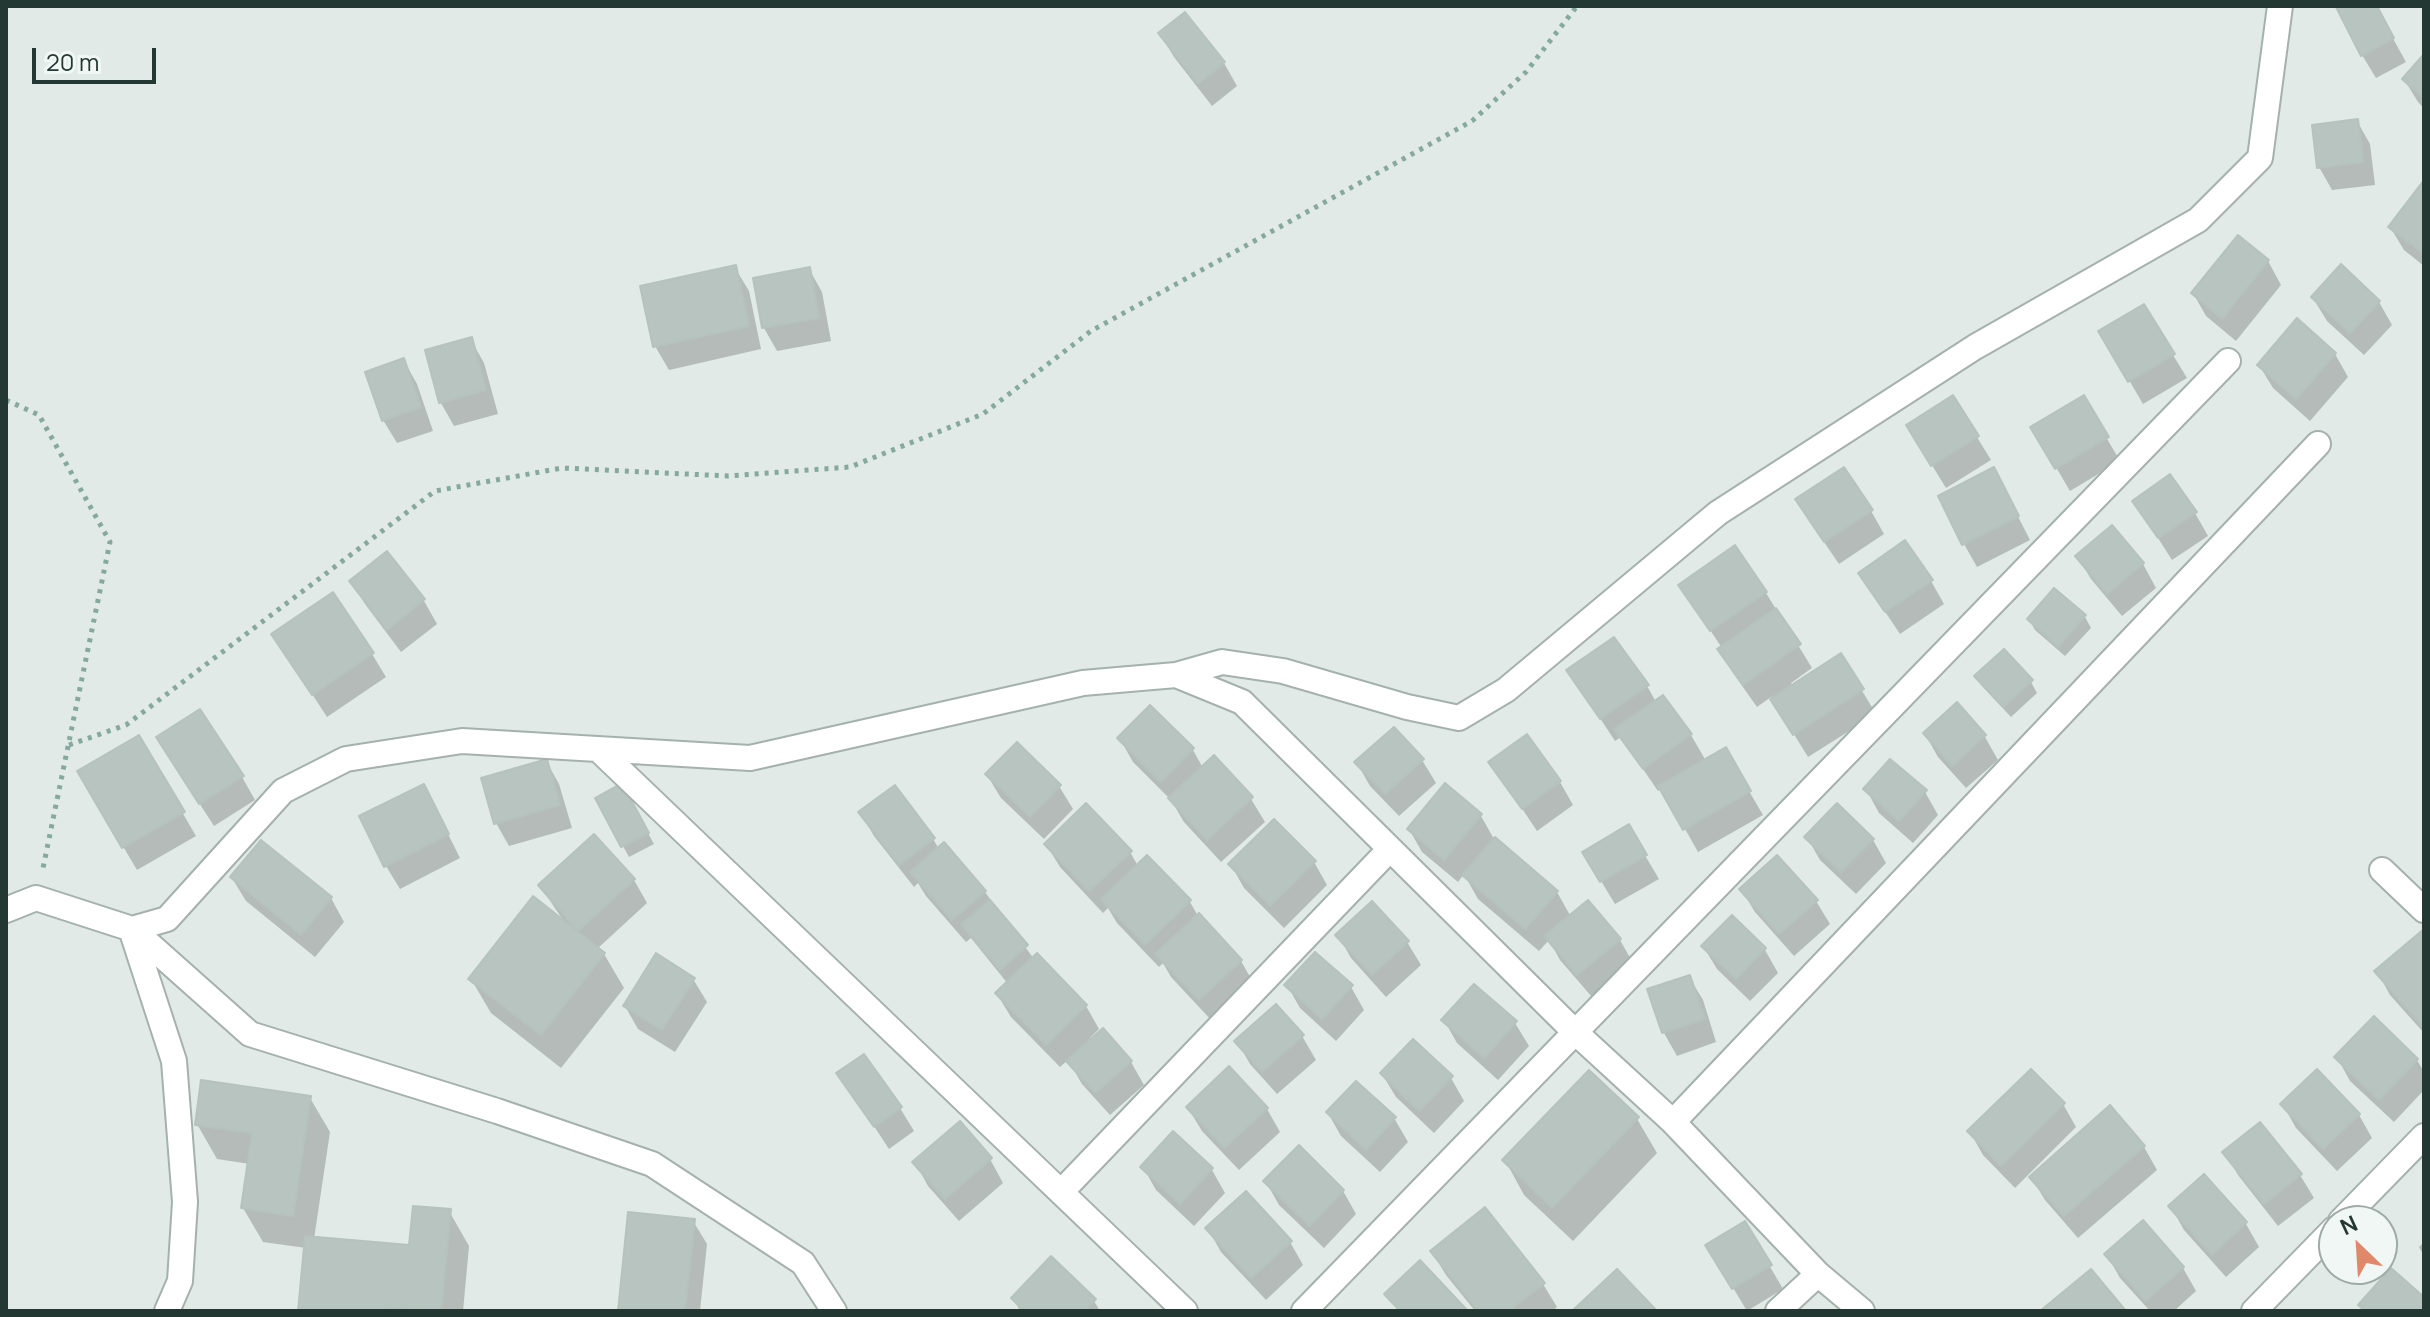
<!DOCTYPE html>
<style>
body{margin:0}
#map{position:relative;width:2430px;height:1317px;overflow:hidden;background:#e1eae6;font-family:Manrope,sans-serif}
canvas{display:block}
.frame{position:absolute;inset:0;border:8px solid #243833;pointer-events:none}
.north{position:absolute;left:2318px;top:1205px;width:80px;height:80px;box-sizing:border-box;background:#f1f7f4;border:2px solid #9faba7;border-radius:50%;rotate:335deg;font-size:22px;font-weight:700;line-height:32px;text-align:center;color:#243833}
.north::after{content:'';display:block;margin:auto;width:28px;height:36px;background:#e08869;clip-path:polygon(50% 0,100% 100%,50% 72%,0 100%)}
.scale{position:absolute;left:32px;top:48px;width:124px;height:36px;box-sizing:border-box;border:4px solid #243833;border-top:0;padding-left:10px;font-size:24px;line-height:28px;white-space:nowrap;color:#243833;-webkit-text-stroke:6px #f1f7f4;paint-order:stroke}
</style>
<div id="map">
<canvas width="2430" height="1317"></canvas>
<div class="frame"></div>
<div class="north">N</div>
<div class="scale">20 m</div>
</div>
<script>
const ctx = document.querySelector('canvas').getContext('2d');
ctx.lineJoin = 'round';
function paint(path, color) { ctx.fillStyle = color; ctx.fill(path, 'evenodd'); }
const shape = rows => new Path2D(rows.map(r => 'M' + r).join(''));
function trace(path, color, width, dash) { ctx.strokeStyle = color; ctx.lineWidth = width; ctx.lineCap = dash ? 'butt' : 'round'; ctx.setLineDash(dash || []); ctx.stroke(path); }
const shadow = shape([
 [2343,6,2375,6,2406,62,2376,78,2362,55],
 [1160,34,1224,63,1237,86,1212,106,1174,57],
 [2424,57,2424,108,2418,102,2404,79],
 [2357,121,2370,144,2375,185,2332,190,2319,167],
 [2424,183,2424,266,2404,250,2390,227],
 [2268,261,2281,285,2236,341,2206,316,2193,293],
 [735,268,749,291,761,349,669,370,655,346],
 [809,269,822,292,831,341,777,351,764,328],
 [2313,298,2379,302,2392,325,2364,355,2327,321],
 [2101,332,2173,355,2187,378,2143,404],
 [471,340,484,363,498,414,454,426,441,403,427,352],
 [2335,354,2348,377,2310,421,2273,388,2259,365],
 [404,361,417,384,433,431,397,443,383,420],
 [1953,398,1991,460,1946,488,1922,449],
 [2083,398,2120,461,2070,491,2033,428],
 [2006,493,2030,540,1977,567,1964,544],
 [2135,502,2195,513,2208,536,2172,560],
 [1871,511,1884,534,1839,564,1811,523],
 [2112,528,2143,564,2156,588,2122,616,2091,579,2077,556],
 [387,554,424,601,437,624,401,652,365,604,351,581],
 [1860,574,1931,581,1944,604,1900,634],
 [1681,586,1766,593,1812,668,1791,683,1793,686,1841,656,1876,714,1808,757,1771,697,1757,707,1733,673,1720,650,1722,648],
 [2055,591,2085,617,2091,628,2065,656,2035,630,2029,619],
 [273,634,372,654,386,677,327,717],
 [1569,671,1647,686,1656,702,1663,697,1691,735,1706,761,1725,750,1763,815,1698,852,1662,788,1658,791,1621,737,1615,741],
 [1977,676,2031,682,2037,693,2011,717,1983,687],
 [1956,705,1985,737,1998,760,1966,788,1938,757,1925,734],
 [1150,708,1193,750,1203,768,1214,758,1251,799,1265,822,1221,862,1184,822,1171,800,1133,762,1120,739],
 [138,737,196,836,137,870,79,772],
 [1422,760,1436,783,1399,816,1370,786,1357,763],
 [172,761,242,777,255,800,214,826],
 [546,761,559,784,572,828,509,846,496,823],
 [1491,762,1560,782,1573,805,1537,831],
 [987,775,1059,786,1073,809,1044,839,1001,798],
 [622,786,654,844,629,857,597,799],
 [1446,786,1481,816,1494,839,1557,892,1571,917,1620,940,1633,963,1592,997,1560,960,1549,940,1539,951,1478,899,1464,874,1458,882,1422,852,1409,829],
 [1866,789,1925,792,1938,815,1913,843,1879,813],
 [436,810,460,858,400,889,386,866],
 [861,813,933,839,939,849,985,892,1034,959,1086,1006,1099,1029,1090,1038,1131,1062,1144,1085,1110,1115,1082,1084,1068,1060,1060,1067,1011,1017,997,994,1008,984,971,938,966,942,926,896,918,883,914,887,874,836],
 [1628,827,1659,879,1615,904,1584,853],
 [1807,837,1873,840,1886,863,1856,894,1820,860],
 [1046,844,1130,852,1138,866,1147,858,1190,902,1198,916,1241,961,1254,984,1213,1022,1171,977,1163,963,1159,967,1117,923,1108,908,1103,913,1060,867],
 [1314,862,1327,885,1284,928,1244,888,1231,865],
 [232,878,331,898,344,922,315,957,246,901],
 [634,880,647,903,597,949,604,954,624,988,561,1068,491,1013,471,979,563,920,540,886],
 [1741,889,1816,901,1830,924,1794,956,1755,912],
 [1732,917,1765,950,1778,973,1750,1001,1717,969,1703,946],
 [2424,932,2424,1033,2390,995,2377,971],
 [1338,935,1407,942,1421,965,1386,997,1351,958],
 [1689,977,1703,1000,1716,1042,1677,1056,1664,1033,1649,990],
 [693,979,707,1002,675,1052,638,1029,625,1006],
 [1287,985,1351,987,1364,1010,1336,1041,1300,1008],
 [1276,1006,1302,1036,1316,1060,1277,1094,1250,1064,1237,1041],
 [1444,1020,1515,1023,1529,1046,1498,1080,1457,1043],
 [2337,1057,2417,1060,2424,1072,2424,1090,2394,1122,2350,1081],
 [839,1073,900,1108,914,1131,889,1149],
 [1382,1074,1451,1078,1464,1101,1434,1133,1396,1097],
 [310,1098,330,1132,314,1239,411,1247,449,1211,469,1246,463,1311,300,1311,306,1248,263,1242,243,1208,250,1164,217,1159,197,1124],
 [2063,1104,2076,1127,2015,1188,1983,1155,1970,1132],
 [2283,1105,2359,1115,2372,1138,2337,1171,2296,1128],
 [1188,1108,1267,1109,1280,1132,1239,1170,1202,1131],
 [1328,1113,1394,1118,1408,1142,1380,1172,1341,1136],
 [1637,1119,1657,1153,1573,1241,1524,1195,1505,1160],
 [2260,1125,2300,1175,2314,1198,2278,1226,2238,1175,2225,1152],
 [1173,1134,1212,1170,1225,1193,1194,1226,1156,1190,1143,1167],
 [2144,1147,2157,1170,2078,1238,2045,1200,2031,1177],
 [990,1159,1003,1183,959,1221,928,1186,915,1162],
 [2204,1177,2246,1224,2259,1247,2226,1277,2184,1230,2171,1207],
 [1266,1182,1343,1191,1356,1214,1324,1248,1279,1205],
 [693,1221,707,1244,700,1311,620,1311],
 [1745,1224,1783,1289,1747,1311,1708,1246],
 [1208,1229,1290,1242,1303,1265,1266,1300,1221,1252],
 [2424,1242,2424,1256,2419,1247],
 [1432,1252,1543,1284,1557,1307,1552,1311,1475,1311,1446,1275],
 [2107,1255,2183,1268,2196,1291,2174,1311,2150,1311,2120,1278],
 [1013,1298,1094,1301,1100,1311,1020,1311]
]);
const building = shape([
 [2338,6,2377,6,2394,38,2361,56,2336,7,2338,6],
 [1185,12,1225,62,1198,84,1158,33,1185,12],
 [2424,54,2424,99,2402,79,2424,54],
 [2358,119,2363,162,2317,168,2312,125,2358,119],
 [2424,180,2424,254,2388,227,2424,180],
 [2238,235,2269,260,2222,319,2191,293,2238,235],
 [2341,264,2380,301,2350,333,2311,297,2341,264],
 [736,265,749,326,653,347,640,286,736,265],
 [810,267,819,318,762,328,753,278,810,267],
 [2144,304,2175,354,2128,382,2098,331,2144,304],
 [2297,318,2336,353,2296,399,2257,365,2297,318],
 [472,337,486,390,439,403,425,350,472,337],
 [404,358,421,407,382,421,365,372,404,358],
 [1953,395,1979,436,1931,466,1906,425,1953,395],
 [2084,395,2109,437,2055,469,2030,427,2084,395],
 [1844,467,1873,510,1824,542,1795,499,1844,467],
 [1994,467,2019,516,1962,545,1938,496,1994,467],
 [2170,474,2197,512,2158,538,2132,501,2170,474],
 [2112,525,2144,563,2107,594,2075,556,2112,525],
 [1905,540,1933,580,1885,612,1858,573,1905,540],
 [1735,545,1767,592,1710,631,1678,585,1735,545],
 [387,551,425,599,387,630,349,581,387,551],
 [2054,588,2086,615,2058,647,2027,619,2054,588],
 [333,592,374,653,312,695,271,634,333,592],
 [1776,608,1801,644,1743,685,1717,649,1776,608],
 [1614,637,1649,685,1600,719,1566,670,1614,637],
 [2004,649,2033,680,2003,707,1974,676,2004,649],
 [1841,653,1864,689,1793,735,1770,699,1841,653],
 [1663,695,1692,734,1643,769,1614,729,1663,695],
 [1957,702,1986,735,1952,766,1923,733,1957,702],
 [1150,705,1194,748,1161,782,1117,738,1150,705],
 [200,709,244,776,199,804,156,737,200,709],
 [1394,727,1424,759,1385,794,1354,762,1394,727],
 [1527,734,1561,781,1522,809,1488,762,1527,734],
 [139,735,185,812,122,848,77,771,139,735],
 [1017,742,1061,785,1030,817,985,774,1017,742],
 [1726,747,1751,791,1683,830,1658,786,1726,747],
 [1214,755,1253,797,1207,840,1168,798,1214,755],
 [547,759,560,805,494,824,481,778,547,759],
 [1890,759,1927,790,1899,821,1863,789,1890,759],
 [622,783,649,833,621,847,595,798,622,783],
 [1445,783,1482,814,1444,860,1407,829,1445,783],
 [424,784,449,834,384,867,359,816,424,784],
 [895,785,935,838,899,865,858,812,895,785],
 [1086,803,1132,851,1089,891,1044,844,1086,803],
 [1837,803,1874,839,1841,872,1804,837,1837,803],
 [1274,819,1316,861,1270,906,1228,864,1274,819],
 [1629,824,1647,855,1600,882,1582,852,1629,824],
 [594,834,635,879,578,931,538,885,594,834],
 [1495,837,1558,891,1525,929,1462,875,1495,837],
 [261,840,332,897,301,935,230,877,261,840],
 [944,842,986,891,952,920,910,872,944,842],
 [1147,855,1191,900,1145,945,1101,899,1147,855],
 [1777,855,1818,900,1779,934,1739,889,1777,855],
 [533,896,605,953,541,1035,468,979,533,896],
 [990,900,1028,945,1000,970,961,924,990,900],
 [1588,900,1621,939,1577,975,1544,936,1588,900],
 [1372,901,1409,941,1372,975,1335,935,1372,901],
 [1199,913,1242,960,1199,1000,1155,954,1199,913],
 [1732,915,1766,948,1736,979,1701,946,1732,915],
 [2424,929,2424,1028,2374,971,2424,929],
 [1315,952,1353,985,1322,1019,1284,985,1315,952],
 [656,953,695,978,662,1030,623,1006,656,953],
 [1037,953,1087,1005,1046,1045,995,993,1037,953],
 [1690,975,1705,1019,1662,1033,1647,989,1690,975],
 [1474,984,1517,1021,1484,1058,1441,1020,1474,984],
 [1276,1004,1304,1035,1262,1072,1234,1041,1276,1004],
 [2374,1016,2418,1059,2379,1100,2334,1057,2374,1016],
 [1103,1028,1132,1061,1095,1093,1066,1061,1103,1028],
 [1413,1039,1453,1076,1419,1111,1380,1073,1413,1039],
 [864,1054,902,1107,874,1127,836,1073,864,1054],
 [1229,1066,1268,1108,1224,1148,1186,1107,1229,1066],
 [2031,1069,2065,1103,2001,1166,1967,1131,2031,1069],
 [2317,1069,2360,1114,2323,1149,2280,1104,2317,1069],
 [1589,1070,1639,1117,1552,1208,1502,1160,1589,1070],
 [201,1080,311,1096,293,1216,241,1208,252,1133,195,1125,201,1080],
 [1356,1081,1396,1117,1366,1150,1326,1112,1356,1081],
 [2110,1105,2145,1146,2064,1216,2029,1177,2110,1105],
 [960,1121,992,1158,945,1199,912,1162,960,1121],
 [2260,1122,2302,1174,2264,1204,2222,1152,2260,1122],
 [1173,1131,1213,1168,1180,1204,1140,1167,1173,1131],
 [1299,1145,1344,1190,1310,1226,1263,1181,1299,1145],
 [2204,1174,2247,1222,2212,1255,2168,1206,2204,1174],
 [1246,1191,1292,1241,1251,1278,1205,1228,1246,1191],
 [413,1206,451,1209,441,1311,387,1308,387,1311,298,1311,305,1236,409,1245,413,1206],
 [1485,1207,1545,1283,1509,1311,1478,1311,1430,1251,1485,1207],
 [628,1212,695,1219,685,1311,618,1311,628,1212],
 [2143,1220,2184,1267,2146,1301,2104,1254,2143,1220],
 [1745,1221,1772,1265,1732,1289,1705,1245,1745,1221],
 [1051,1256,1096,1299,1085,1311,1024,1311,1011,1298,1051,1256],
 [1420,1260,1468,1311,1400,1311,1384,1294,1420,1260],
 [2391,1268,2424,1297,2424,1306,2420,1311,2365,1311,2358,1305,2391,1268],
 [1617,1269,1657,1311,1572,1311,1617,1269],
 [2091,1269,2126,1311,2040,1311,2091,1269]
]);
const path = shape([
 [6,400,39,415,110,542,43,868],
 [69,745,126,725,435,491,562,468,728,476,850,467,983,414,1091,331,1472,121,1526,72,1577,6]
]);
const minor = shape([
 [1176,675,1222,662,1283,671,1407,707,1459,718,1506,690,1718,513,1975,347,2198,220,2260,158,2280,6],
 [600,751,1185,1311],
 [2382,870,2424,910],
 [6,910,36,898,132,929,167,919,283,791,346,759,462,741,750,758,1083,683,1176,675,1242,702,1575,1032,1673,1122,1818,1274,1862,1311],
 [132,929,250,1034,497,1111,652,1164,803,1263,834,1311],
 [132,932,174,1061,185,1202,180,1281,167,1311],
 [1673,1122,2318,444],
 [1061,1192,1390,849],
 [2341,1221,2424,1136],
 [1304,1311,2228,361],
 [1778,1311,1818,1274],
 [2254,1311,2334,1229]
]);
paint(shadow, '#0003');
paint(building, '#b7c4bf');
trace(building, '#b5c2bd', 2);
trace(minor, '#a5b1ad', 28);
trace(path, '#86a99f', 5, [4, 6]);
trace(minor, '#fff', 24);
</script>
